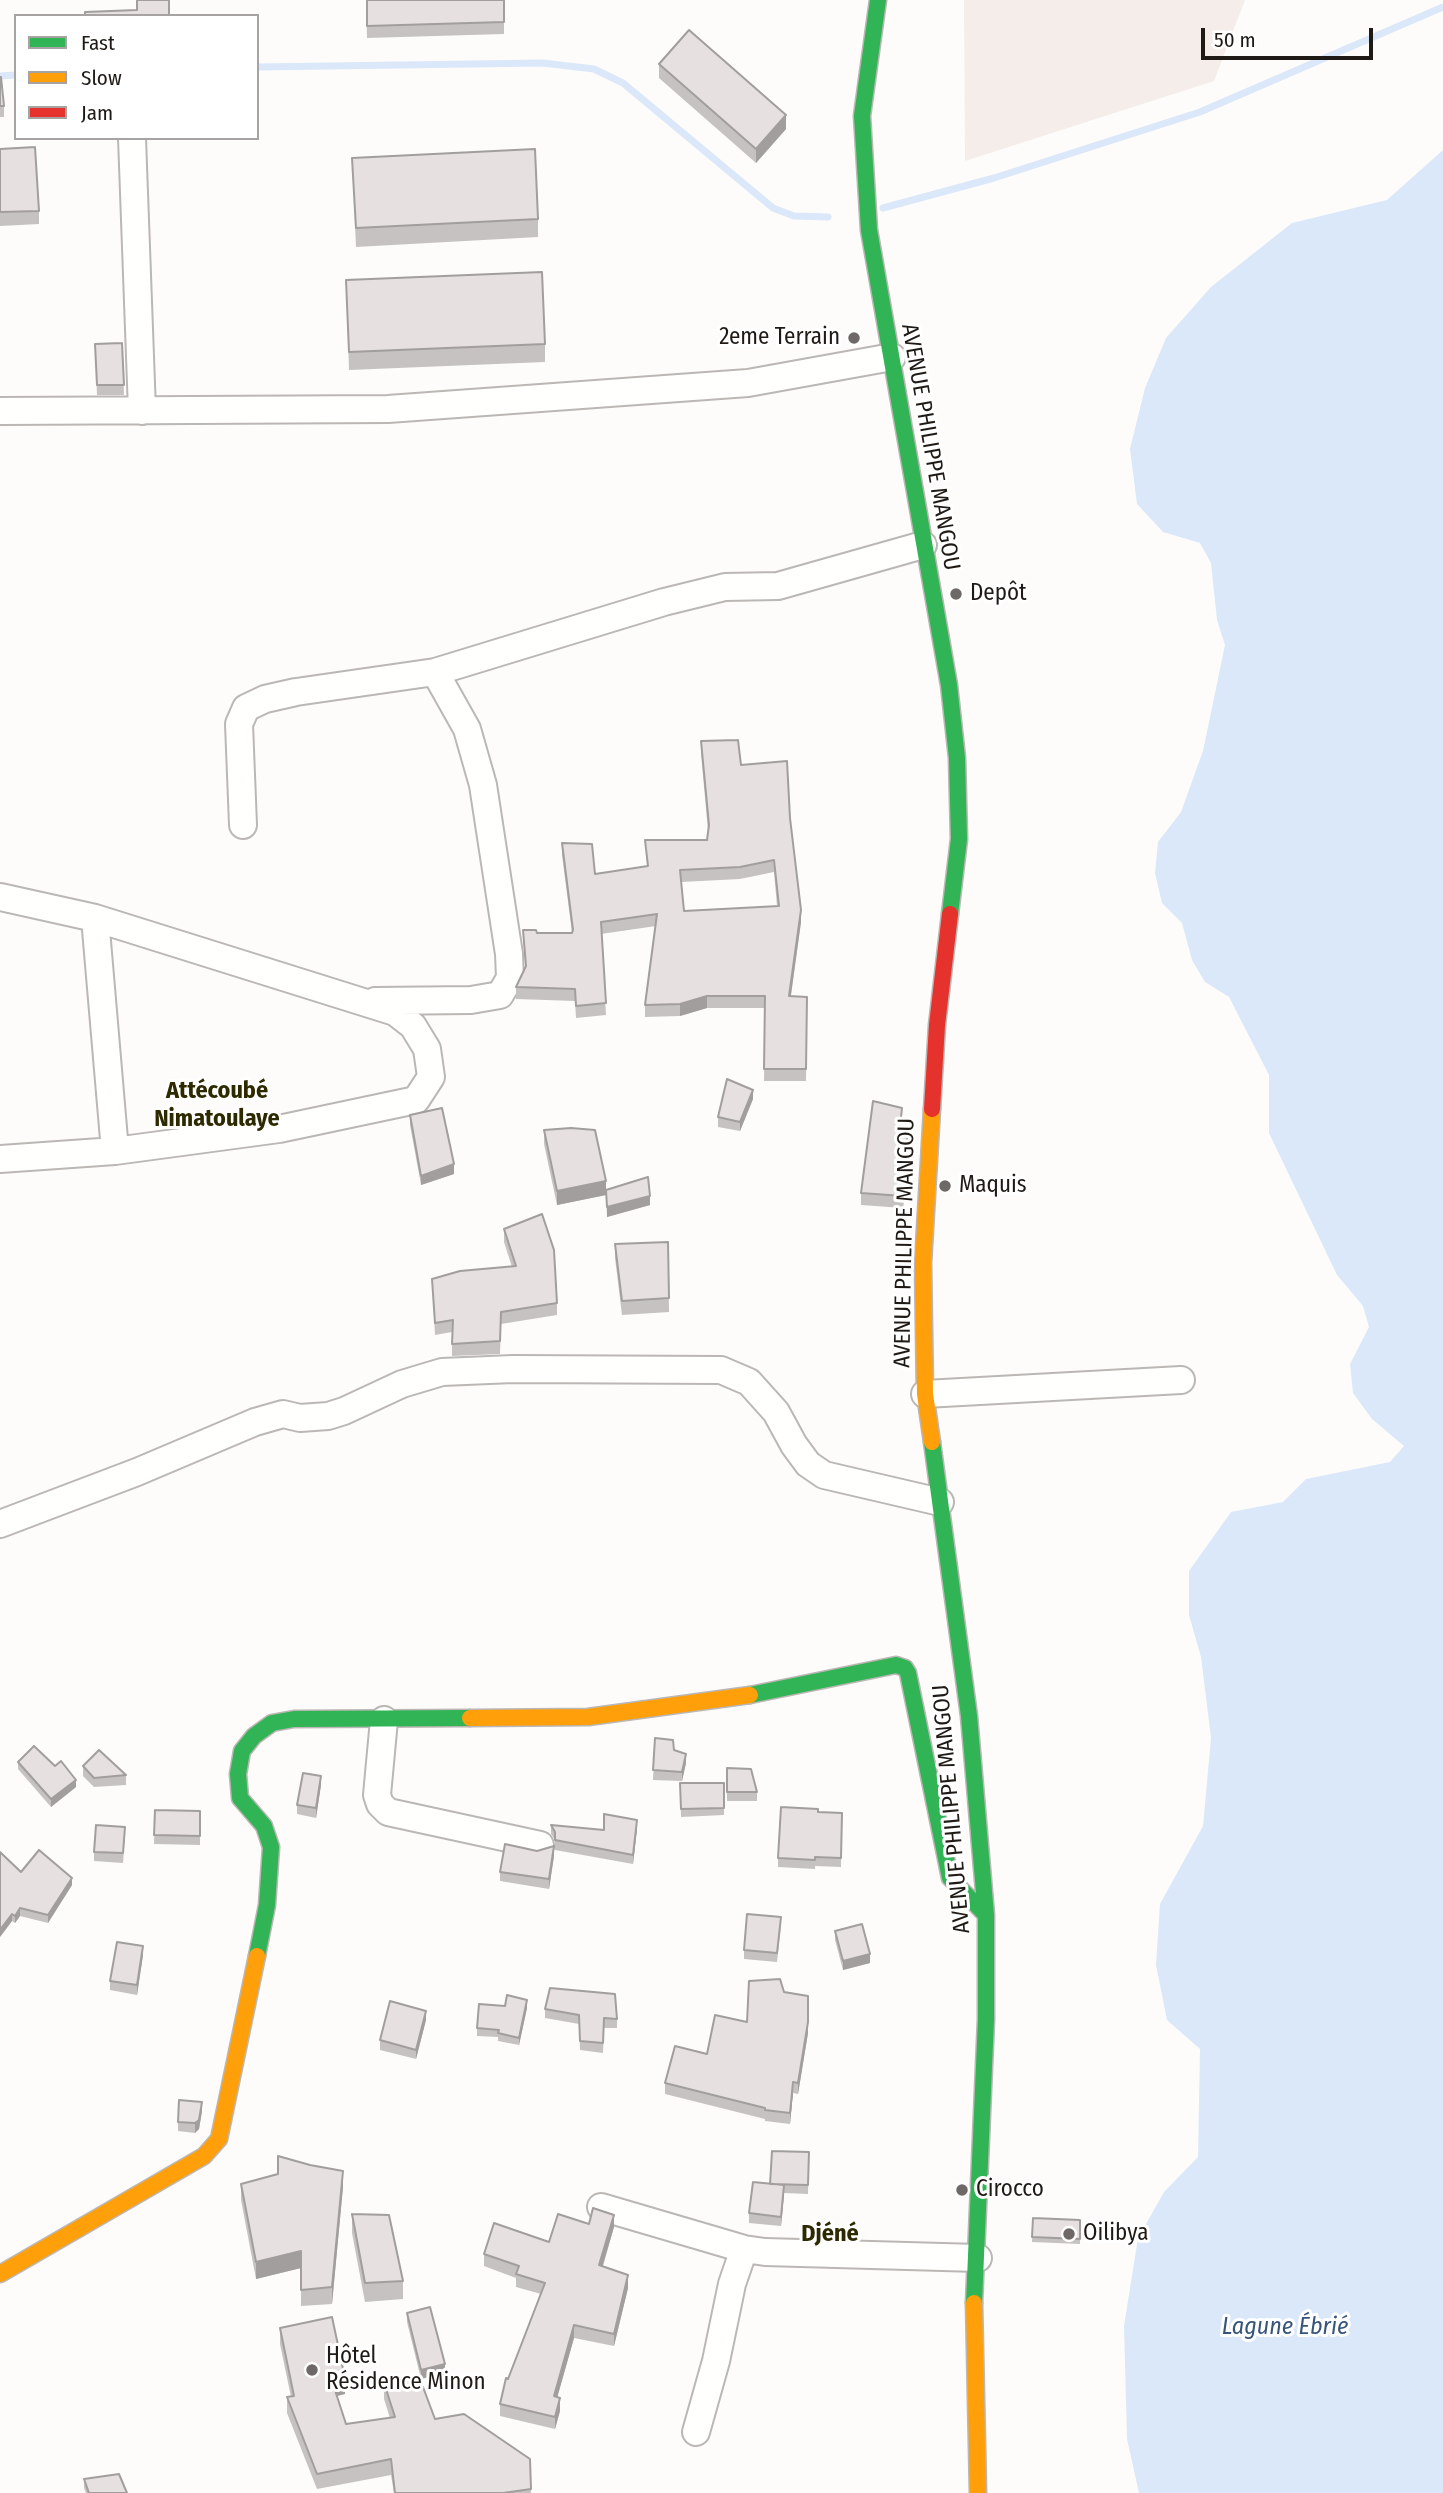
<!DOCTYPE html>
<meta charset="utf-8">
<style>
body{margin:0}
#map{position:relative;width:1443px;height:2493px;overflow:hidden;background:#fefcfa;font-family:"Fira Sans Condensed",sans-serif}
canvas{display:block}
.legend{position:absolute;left:14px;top:14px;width:245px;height:126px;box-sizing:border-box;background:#fff;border:2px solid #a6a3a2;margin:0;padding:9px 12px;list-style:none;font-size:21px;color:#201a16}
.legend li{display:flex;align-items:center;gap:14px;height:35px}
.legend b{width:35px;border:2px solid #a6a3a2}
.scale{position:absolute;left:1201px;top:28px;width:172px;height:32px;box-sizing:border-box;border:4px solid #201a16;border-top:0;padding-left:9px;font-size:21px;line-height:24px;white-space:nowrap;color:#201a16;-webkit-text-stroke:5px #fff;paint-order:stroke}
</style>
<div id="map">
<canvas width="1443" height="2493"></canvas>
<ul class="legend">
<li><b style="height:9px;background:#30b455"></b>Fast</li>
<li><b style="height:9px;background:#ff9f0a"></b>Slow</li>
<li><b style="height:9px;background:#e5322d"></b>Jam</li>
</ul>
<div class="scale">50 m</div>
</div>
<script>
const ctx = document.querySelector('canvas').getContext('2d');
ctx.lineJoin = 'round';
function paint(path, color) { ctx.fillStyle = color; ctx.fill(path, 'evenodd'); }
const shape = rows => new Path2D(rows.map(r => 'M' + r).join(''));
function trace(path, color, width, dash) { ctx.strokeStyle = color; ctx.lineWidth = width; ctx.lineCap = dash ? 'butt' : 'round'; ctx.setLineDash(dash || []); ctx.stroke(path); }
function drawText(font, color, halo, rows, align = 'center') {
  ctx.font = font + ' "Fira Sans Condensed",sans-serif'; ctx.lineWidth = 6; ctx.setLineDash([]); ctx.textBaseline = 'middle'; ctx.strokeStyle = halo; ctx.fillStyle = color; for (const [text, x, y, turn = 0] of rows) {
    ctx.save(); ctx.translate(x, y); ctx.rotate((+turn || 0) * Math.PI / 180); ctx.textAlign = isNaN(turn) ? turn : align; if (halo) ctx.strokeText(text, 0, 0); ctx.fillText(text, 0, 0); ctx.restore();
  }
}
const built = shape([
 [964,0,1245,0,1214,81,965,161]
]);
const water = shape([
 [1443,150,1443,2493,1139,2493,1127,2439,1124,2326,1138,2238,1164,2192,1198,2157,1200,2049,1167,2020,1156,1965,1160,1904,1203,1826,1211,1738,1201,1657,1189,1615,1189,1571,1231,1512,1283,1502,1306,1479,1390,1462,1404,1446,1372,1419,1353,1393,1350,1364,1369,1327,1363,1306,1337,1275,1269,1133,1269,1075,1229,997,1205,982,1192,960,1182,923,1162,903,1155,873,1158,842,1181,812,1203,751,1225,645,1217,620,1211,563,1200,543,1163,532,1137,504,1130,449,1145,388,1166,338,1211,287,1292,223,1387,200]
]);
const stream = shape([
 [257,67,543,63,594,69,623,83,773,208,794,216,828,217],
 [0,76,16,75],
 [883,208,994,178,1200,112,1443,7]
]);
const street = shape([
 [132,138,142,411],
 [0,411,388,409,748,383,892,357],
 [243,825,239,724,246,708,265,699,296,692,435,672,664,602,725,587,778,586,923,545],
 [0,897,95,918,395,1012,413,1026,427,1049,431,1077,416,1100,279,1129,115,1151,0,1159],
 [95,918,115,1151],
 [375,1001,471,1000,500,995,510,978,509,954,483,785,467,729,435,672],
 [925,1394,1181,1380],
 [0,1524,137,1472,255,1422,283,1414,300,1418,328,1416,344,1411,402,1384,442,1372,513,1369,721,1370,749,1382,776,1412,794,1445,808,1464,824,1475,940,1502],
 [384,1720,377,1795,380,1804,388,1812,540,1845],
 [601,2207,744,2249,765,2252,978,2258],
 [696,2432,716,2361,732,2284,744,2249]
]);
const fast = shape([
 [878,0,862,116,869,230,949,685,957,758,959,839,950,914],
 [932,1442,969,1716,986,1915,986,2019,974,2303],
 [750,1695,896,1665,905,1668,908,1673,950,1878,986,1915],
 [257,1956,267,1905,271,1847,264,1826,240,1798,238,1774,242,1751,254,1736,272,1723,294,1719,470,1718]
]);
const slow = shape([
 [932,1442,925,1394,923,1263,932,1109],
 [470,1718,588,1717,750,1695],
 [0,2274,204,2156,219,2139,257,1956],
 [974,2303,978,2493]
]);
const jam = shape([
 [932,1109,937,1025,950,914]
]);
const wall = shape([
 [366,0,504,0,504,34,367,38],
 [659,64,786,129,756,163,659,78],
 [0,77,4,106,4,117,0,117],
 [0,149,39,211,39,224,0,226],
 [352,158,538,219,538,237,356,247],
 [346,280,545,344,545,362,349,370],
 [122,343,124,395,97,395,95,344],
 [701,741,741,765,790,818,801,922,791,996,807,997,806,1081,764,1081,765,1008,707,1008,680,1016,645,1017,645,1005,656,926,601,934,606,1015,576,1018,575,1001,516,999,516,987,525,968,523,930,537,933,572,933,562,855,562,843,595,874,647,866,645,840,707,840,708,831,701,753],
 [774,872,777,906,684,911,681,882,740,879],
 [753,1099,740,1131,718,1127,718,1117],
 [410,1115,454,1174,421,1185,410,1125],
 [902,1120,901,1127,908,1140,903,1208,861,1205,861,1193],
 [544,1130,606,1189,650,1205,607,1217,606,1195,557,1205,544,1144],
 [504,1229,557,1303,557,1315,501,1324,500,1354,452,1356,452,1332,435,1335,432,1279,512,1267,504,1242],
 [668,1242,669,1312,622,1315,615,1258,615,1244],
 [655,1738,674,1750,686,1763,682,1781,653,1780],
 [18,1762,76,1787,51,1807,18,1769],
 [83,1766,126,1775,126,1785,94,1787,83,1776],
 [727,1768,757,1792,757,1801,727,1801],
 [680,1783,724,1783,724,1815,681,1817],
 [321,1785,316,1818,297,1814,297,1805],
 [155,1810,200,1811,200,1845,154,1844],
 [818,1812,842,1813,841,1867,815,1866,815,1869,778,1867,778,1858],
 [551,1825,604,1830,637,1829,633,1864,555,1850,555,1840,551,1834],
 [125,1836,123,1863,94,1861,94,1852],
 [554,1856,549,1889,500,1881,500,1872],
 [21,1872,72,1885,48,1923,20,1916,15,1923,12,1921,0,1937],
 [781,1926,777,1962,744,1959,744,1950],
 [835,1931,870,1963,843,1970,835,1940],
 [143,1955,137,1995,110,1990,110,1981],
 [784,1992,808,2033,798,2094,793,2093,790,2124,765,2121,765,2119,665,2094,665,2083,707,2054],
 [505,2006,527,2008,519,2045,498,2041,498,2037,477,2036,477,2028],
 [545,2009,617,2019,617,2028,604,2028,603,2053,580,2050,579,2024,545,2018],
 [426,2020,416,2059,380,2050,380,2040],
 [202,2111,199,2129,195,2133,178,2131,178,2122],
 [809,2152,808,2194,784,2193,781,2226,749,2223,749,2213,770,2184],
 [241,2184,343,2187,332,2304,301,2306,301,2268,256,2279,241,2200],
 [352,2214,403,2281,403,2299,365,2302,352,2233],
 [1033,2218,1080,2220,1080,2244,1032,2242],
 [589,2224,614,2227,603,2266,628,2288,614,2346,574,2338,557,2397,560,2411,555,2429,500,2416,500,2404,508,2379,541,2294,516,2287,516,2278,484,2266,484,2254,549,2242],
 [407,2313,445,2373,421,2379,407,2322],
 [280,2328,345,2394,337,2396,346,2424,390,2418,384,2399,384,2383,435,2419,530,2459,531,2493,394,2493,391,2475,317,2489,287,2413,287,2397,291,2397,280,2344],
 [84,2479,127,2493,86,2493,84,2488]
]);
const shadedWall = shape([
 [786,115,786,129,756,163,756,149],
 [801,910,801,922,789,1008,789,996],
 [707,996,707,1008,680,1016,680,1004],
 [753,1090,753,1099,740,1131,740,1122],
 [908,1128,908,1140,903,1208,903,1196],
 [454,1164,454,1174,421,1185,421,1176],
 [606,1181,606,1195,557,1205,557,1191],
 [650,1196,650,1205,607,1217,607,1207],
 [686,1754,686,1763,682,1781,682,1772],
 [321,1776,321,1785,316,1818,316,1808],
 [76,1780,76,1787,51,1807,51,1799],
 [637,1820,637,1829,633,1864,633,1855],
 [554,1846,554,1856,549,1889,549,1879],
 [72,1878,72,1885,48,1923,48,1915],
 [20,1908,20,1916,15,1923,15,1916],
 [12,1914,12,1921,0,1937,0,1930],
 [143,1946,143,1955,137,1995,137,1985],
 [870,1954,870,1963,843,1970,843,1961],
 [527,2000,527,2008,519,2045,519,2038],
 [426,2011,426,2020,416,2059,416,2050],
 [808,2022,808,2033,798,2094,798,2083],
 [793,2082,793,2093,790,2124,790,2113],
 [202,2102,202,2111,199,2129,195,2133,195,2123],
 [343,2171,343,2187,332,2304,332,2287],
 [784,2185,784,2195,781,2226,781,2217],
 [614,2215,614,2227,599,2278,599,2265],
 [301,2251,301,2268,256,2279,256,2262],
 [628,2275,628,2288,614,2346,614,2334],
 [574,2325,574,2338,554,2409,554,2396],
 [445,2364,445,2373,421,2379,421,2370],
 [345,2378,345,2394,332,2397,332,2381],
 [560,2398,560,2411,555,2429,555,2417]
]);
const building = shape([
 [137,0,169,0,169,16,85,16,85,12,137,10,137,0],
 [367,0,504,0,504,22,367,26,367,0],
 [689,30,786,115,756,149,659,64,689,30],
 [0,77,1,77,4,106,0,106,0,77],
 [35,147,39,211,0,212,0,149,35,147],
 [535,149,538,219,356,228,352,158,535,149],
 [542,272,545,344,349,352,346,280,542,272],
 [122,343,124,385,97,385,95,344,122,343],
 [738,740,741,765,787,761,790,818,801,910,789,996,807,997,806,1069,764,1069,765,996,707,996,680,1004,645,1005,657,914,601,922,606,1003,576,1006,575,989,516,987,526,966,523,930,536,930,537,933,572,933,573,930,562,843,592,844,595,874,648,866,645,840,707,840,709,825,701,741,738,740],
 [774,860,779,906,684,911,680,870,740,867,774,860],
 [727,1079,753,1090,740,1122,718,1117,727,1079],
 [873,1101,902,1108,900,1127,908,1128,903,1196,861,1193,873,1101],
 [442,1108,454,1164,421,1176,410,1115,442,1108],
 [571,1128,595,1130,606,1181,557,1191,544,1130,571,1128],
 [648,1177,650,1196,607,1207,606,1190,648,1177],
 [542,1214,554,1250,557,1303,501,1312,500,1341,452,1344,453,1320,435,1323,432,1279,460,1271,516,1266,504,1229,542,1214],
 [668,1242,669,1298,622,1301,615,1244,668,1242],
 [655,1738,673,1740,674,1750,686,1754,682,1772,653,1770,655,1738],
 [34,1746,55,1766,61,1761,76,1780,51,1799,18,1762,34,1746],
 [99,1750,126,1775,94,1778,83,1766,99,1750],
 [727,1768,751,1769,757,1792,727,1792,727,1768],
 [303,1773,321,1776,316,1808,297,1805,303,1773],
 [680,1783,724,1783,724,1808,681,1809,680,1783],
 [781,1807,818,1809,818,1812,842,1813,841,1858,815,1857,815,1860,778,1858,781,1807],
 [155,1810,200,1811,200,1836,154,1835,155,1810],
 [604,1814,637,1820,633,1855,555,1840,555,1832,551,1825,604,1830,604,1814],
 [96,1825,125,1827,123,1853,94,1852,96,1825],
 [505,1844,537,1851,554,1846,549,1879,500,1872,505,1844],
 [39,1850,72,1878,48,1915,20,1908,15,1916,12,1914,0,1930,0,1852,21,1872,39,1850],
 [747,1914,781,1917,777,1953,744,1950,747,1914],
 [862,1924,870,1954,843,1961,835,1931,862,1924],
 [117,1942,143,1946,137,1985,110,1981,117,1942],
 [780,1979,784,1992,808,1996,808,2022,798,2083,793,2082,790,2113,765,2110,765,2108,665,2083,675,2046,707,2054,715,2015,747,2022,749,1981,780,1979],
 [550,1988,615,1994,617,2019,604,2018,603,2043,580,2041,579,2015,545,2009,550,1988],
 [507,1995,527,2000,519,2038,498,2033,499,2030,477,2028,479,2004,505,2006,507,1995],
 [390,2001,426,2011,416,2050,380,2040,390,2001],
 [179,2100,202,2102,199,2120,195,2123,178,2122,179,2100],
 [772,2151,809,2152,808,2185,770,2184,772,2151],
 [278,2156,310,2165,343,2171,332,2287,301,2290,301,2251,256,2262,241,2184,278,2174,278,2156],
 [753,2182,784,2185,781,2217,749,2213,753,2182],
 [593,2208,614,2215,599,2265,628,2275,614,2334,574,2325,554,2396,560,2398,555,2417,500,2404,506,2378,508,2379,545,2283,516,2274,519,2266,484,2254,494,2223,549,2242,558,2214,589,2224,593,2208],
 [352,2214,389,2215,403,2281,365,2283,352,2214],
 [1033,2218,1080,2220,1080,2239,1032,2237,1033,2218],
 [430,2307,445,2364,421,2370,407,2313,430,2307],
 [332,2317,345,2378,332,2381,346,2424,395,2417,384,2383,409,2377,423,2387,435,2419,464,2414,530,2459,531,2489,503,2493,395,2493,391,2459,317,2474,287,2397,294,2396,280,2328,332,2317],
 [119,2474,127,2493,89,2493,84,2479,119,2474]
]);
const markers = [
 [854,338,7,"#6e6966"],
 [956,594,7,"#6e6966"],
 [945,1186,7,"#6e6966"],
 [962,2190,7,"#6e6966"],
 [1069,2234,7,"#6e6966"],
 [312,2370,7,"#6e6966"]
];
const poiNames = [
 ["2eme Terrain",840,338,"right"],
 ["Depôt",970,594],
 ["Maquis",959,1186],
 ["Cirocco",976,2190],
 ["Oilibya",1083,2234],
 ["Hôtel",326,2357],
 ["Résidence Minon",326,2383]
];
const streetNames = [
 ["AVENUE PHILIPPE MANGOU",930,447,80],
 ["AVENUE PHILIPPE MANGOU",905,1243,-89],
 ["AVENUE PHILIPPE MANGOU",952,1809,-95]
];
const neighbourhoodNames = [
 ["Attécoubé",217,1091],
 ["Nimatoulaye",217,1119],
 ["Djéné",830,2234]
];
const waterNames = [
 ["Lagune Ébrié",1285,2327]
];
paint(built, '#f4ede9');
paint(water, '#dae8f9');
trace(stream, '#dae8f9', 7);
trace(street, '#bbb7b4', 30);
trace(fast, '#bbb7b4', 19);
trace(slow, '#bbb7b4', 19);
trace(jam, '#bbb7b4', 19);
trace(street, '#fffffe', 26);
trace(fast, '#30b455', 16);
trace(slow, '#ff9f0a', 16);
trace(jam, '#e5322d', 16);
paint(wall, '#c6c2c1');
paint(shadedWall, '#a19e9d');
paint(building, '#e6e1e0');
trace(building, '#a19e9d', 2);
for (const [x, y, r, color] of markers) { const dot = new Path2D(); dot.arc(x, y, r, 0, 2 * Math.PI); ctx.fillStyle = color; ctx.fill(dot); trace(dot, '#fff', 2.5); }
drawText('23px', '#201a16', '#fff', poiNames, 'left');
drawText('23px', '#201a16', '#fff', streetNames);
drawText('bold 24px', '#2e2a00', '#fff', neighbourhoodNames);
drawText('italic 24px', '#37557a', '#fff', waterNames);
</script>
